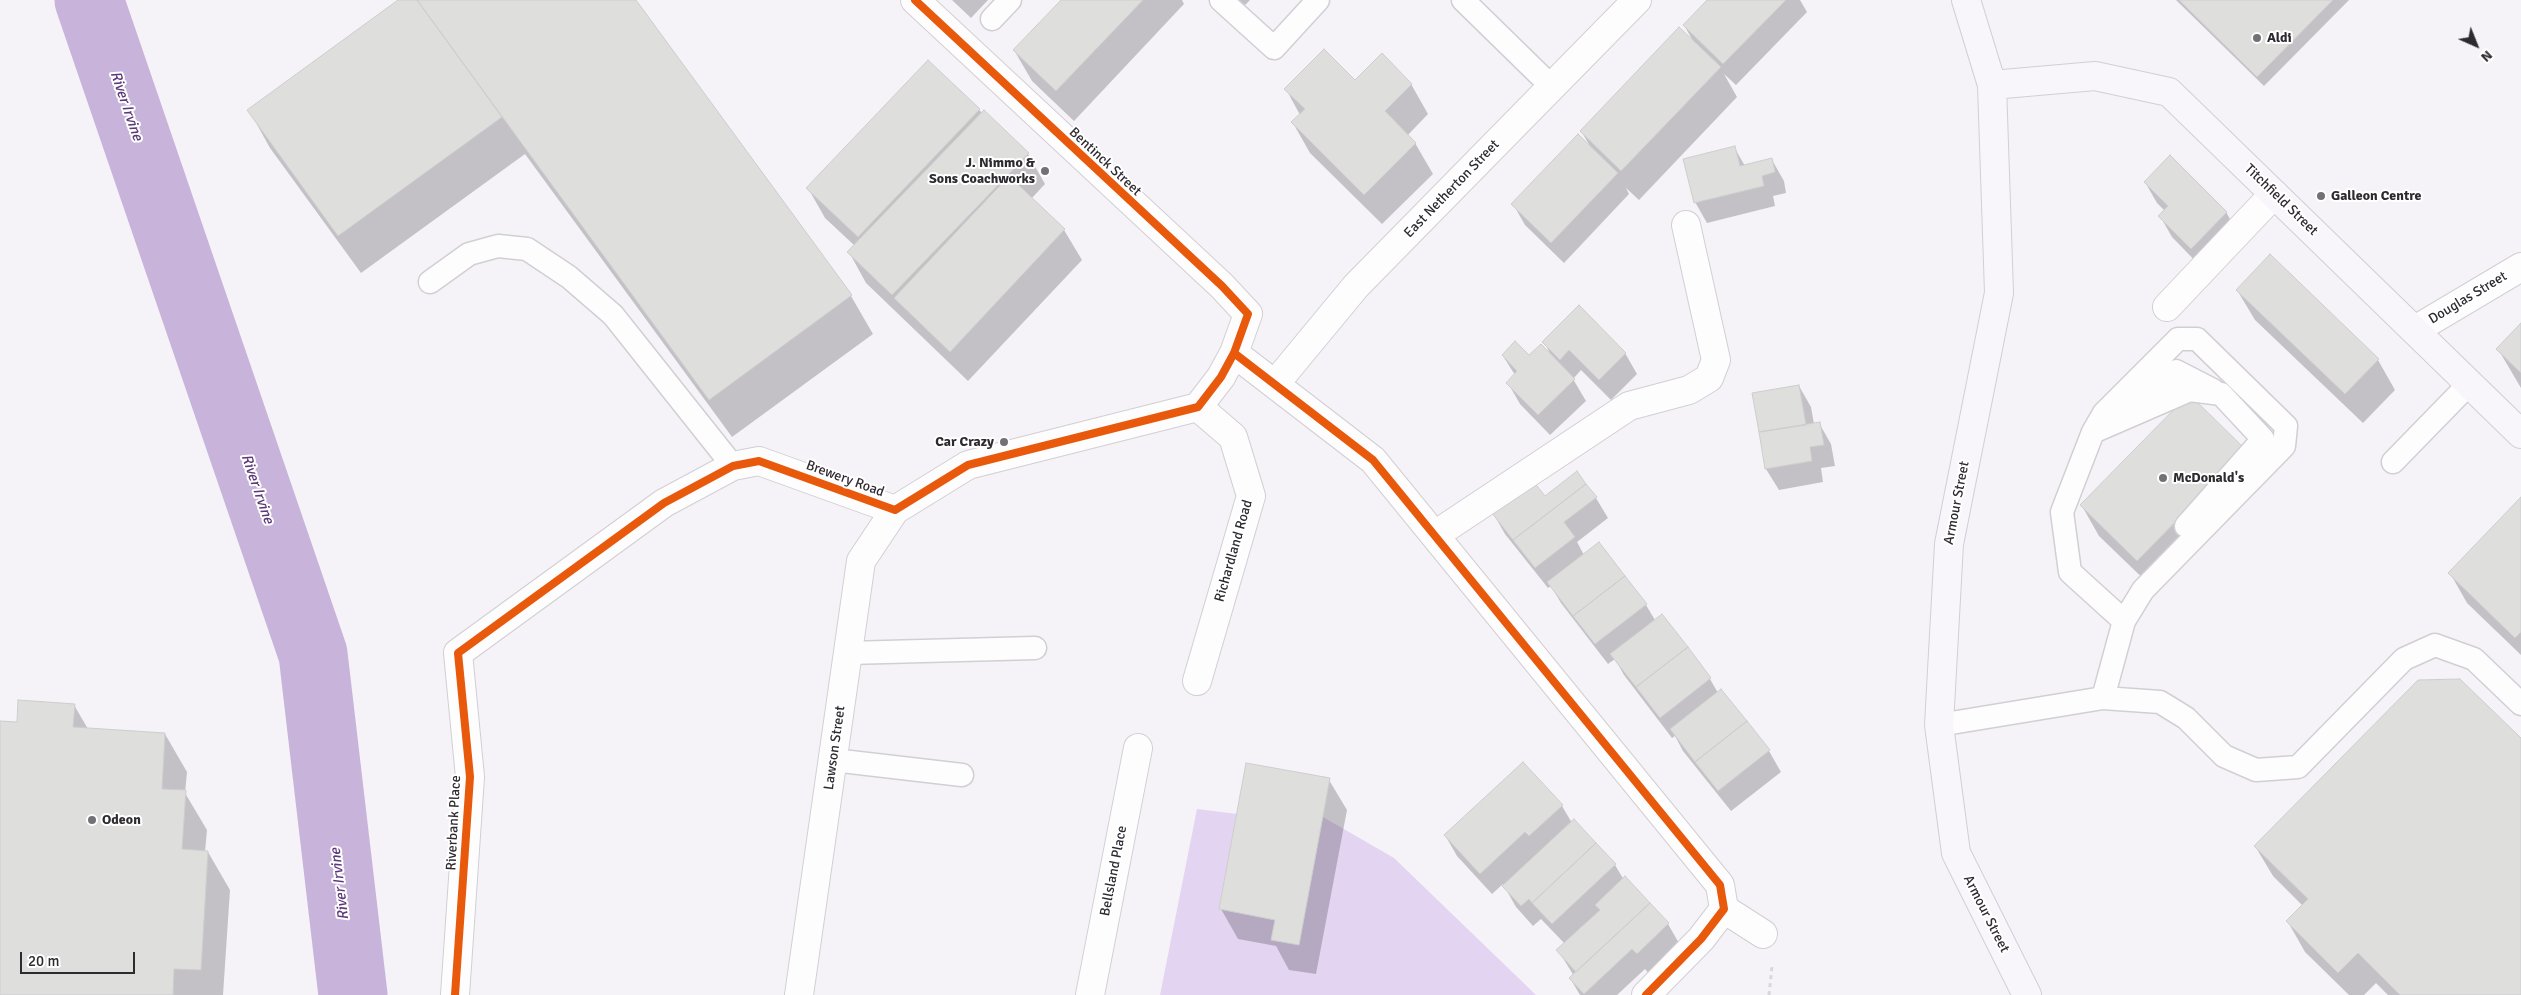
<!DOCTYPE html>
<style>
body{margin:0}
#map{position:relative;width:2521px;height:995px;overflow:hidden;background:#f5f2f8;font-family:Signika,sans-serif}
canvas{display:block}
.north{position:absolute;left:2451px;top:20px;width:50px;height:50px;-webkit-text-stroke:4px #fff;paint-order:stroke;rotate:136deg;font-size:14px;font-weight:700;line-height:20px;text-align:center;color:#2d2a30}
.north::after{content:'';display:block;margin:auto;width:18px;height:22px;background:#2d2a30;clip-path:polygon(50% 0,100% 100%,50% 72%,0 100%)}
.scale{position:absolute;left:20px;top:952px;width:115px;height:22px;box-sizing:border-box;border:2px solid #2d2a30;border-top:0;padding-left:6px;font-size:15px;line-height:18px;white-space:nowrap;color:#2d2a30;-webkit-text-stroke:4px #fff;paint-order:stroke}
</style>
<div id="map">
<canvas width="2521" height="995"></canvas>
<div class="north">N</div>
<div class="scale">20 m</div>
</div>
<script>
const ctx = document.querySelector('canvas').getContext('2d');
ctx.lineJoin = 'round';
function paint(path, color) { ctx.fillStyle = color; ctx.fill(path, 'evenodd'); }
const shape = rows => new Path2D(rows.map(r => 'M' + r).join(''));
function trace(path, color, width, dash) { ctx.strokeStyle = color; ctx.lineWidth = width; ctx.lineCap = dash ? 'butt' : 'round'; ctx.setLineDash(dash || []); ctx.stroke(path); }
function drawText(font, color, halo, rows, align = 'center') {
  ctx.font = font + ' Signika,sans-serif'; ctx.lineWidth = 4; ctx.setLineDash([]); ctx.textBaseline = 'middle'; ctx.strokeStyle = halo; ctx.fillStyle = color; for (const [text, x, y, turn = 0] of rows) {
    ctx.save(); ctx.translate(x, y); ctx.rotate((+turn || 0) * Math.PI / 180); ctx.textAlign = isNaN(turn) ? turn : align; if (halo) ctx.strokeText(text, 0, 0); ctx.fillText(text, 0, 0); ctx.restore();
  }
}
const green = shape([
 [1197,809,1237,814,1219,909,1275,920,1271,940,1299,944,1323,817,1394,858,1536,995,1160,995]
]);
const shadow = shape([
 [400,0,634,0,851,296,873,334,732,437,525,154,361,273,270,148,249,110],
 [952,0,988,0,971,18],
 [1062,0,1182,0,1184,4,1074,121,1032,81,1014,50],
 [1232,0,1250,0,1241,9],
 [1709,0,1800,0,1807,12,1736,85,1724,74,1737,97,1639,200,1626,188,1629,194,1564,263,1525,225,1513,204,1590,146,1581,131,1693,41,1684,25],
 [2176,0,2349,0,2264,86],
 [1355,82,1411,84,1428,114,1407,136,1415,143,1433,174,1382,224,1310,153,1293,123,1300,115,1286,89],
 [979,110,1028,154,1045,184,1031,199,1064,230,1082,260,968,381,866,283,849,252,855,246,825,218,808,188],
 [1734,147,1745,166,1772,160,1784,181,1786,193,1773,196,1775,206,1707,223,1695,202],
 [2145,182,2226,212,2238,233,2203,269,2172,237,2160,216,2165,211,2157,203],
 [2237,290,2378,360,2395,390,2363,423,2255,320],
 [2521,325,2521,388,2498,349],
 [1544,342,1625,353,1637,374,1611,400,1581,370,1573,379,1586,401,1550,435,1520,404,1508,383,1515,375,1503,356,1551,355],
 [1799,386,1811,407,1814,424,1819,423,1831,444,1835,466,1821,468,1823,482,1779,490,1766,469],
 [2245,451,2155,590,2099,536,2082,506],
 [1545,498,1596,498,1608,518,1577,542,1584,555,1646,605,1655,620,1710,679,1718,693,1721,690,1769,751,1781,772,1731,811,1683,751,1675,736,1672,738,1624,675,1615,659,1608,664,1561,603,1551,586,1548,588,1505,534,1493,513],
 [2521,499,2521,655,2467,603,2450,573],
 [74,705,88,729,165,734,187,772,185,793,207,830,205,852,208,852,230,890,223,995,0,995,0,723,18,724],
 [2521,740,2521,995,2388,995,2376,983,2364,995,2349,995,2305,952,2288,922,2303,906,2273,876,2255,846],
 [1329,780,1347,810,1316,974,1289,970,1276,946,1238,939,1221,909],
 [1562,806,1572,823,1615,865,1624,880,1668,924,1680,945,1649,974,1645,969,1617,995,1580,995,1570,978,1574,976,1558,950,1565,944,1541,919,1533,926,1516,907,1503,884,1492,894,1457,856,1445,835]
]);
const river = shape([
 [89,0,313,654,353,995]
]);
const building = shape([
 [398,0,417,0,502,117,338,236,247,110,398,0],
 [417,0,636,0,852,295,709,400,417,0],
 [1061,0,1143,0,1056,91,1013,50,1061,0],
 [1707,0,1786,0,1723,64,1683,25,1707,0],
 [2179,0,2333,0,2257,77,2179,0],
 [1679,27,1721,67,1621,171,1580,131,1679,27],
 [1324,49,1355,80,1382,53,1412,84,1385,111,1416,143,1364,195,1291,122,1305,109,1284,89,1324,49],
 [928,60,980,109,858,237,806,188,928,60],
 [984,110,1029,153,892,295,847,252,984,110],
 [1578,134,1618,173,1551,243,1511,204,1578,134],
 [1735,146,1740,166,1772,158,1775,172,1762,176,1764,186,1694,203,1683,159,1735,146],
 [2170,155,2227,212,2191,249,2158,216,2168,206,2144,182,2170,155],
 [1009,176,1065,229,950,352,894,298,1009,176],
 [2270,254,2379,359,2345,394,2236,290,2270,254],
 [1579,305,1626,353,1599,380,1569,350,1560,360,1542,342,1579,305],
 [2521,323,2521,373,2496,349,2521,323],
 [1515,341,1529,355,1541,344,1575,379,1538,415,1506,383,1517,371,1502,355,1515,341],
 [1799,385,1806,425,1759,432,1752,393,1799,385],
 [2189,394,2246,450,2137,561,2080,505,2189,394],
 [1820,422,1824,445,1810,447,1812,461,1765,469,1759,432,1820,422],
 [1577,471,1586,484,1513,540,1492,513,1533,481,1545,496,1577,471],
 [1586,484,1597,497,1564,522,1575,537,1535,568,1513,540,1586,484],
 [2521,497,2521,632,2515,638,2448,573,2521,497],
 [1599,542,1625,576,1573,616,1547,582,1599,542],
 [1625,576,1647,604,1595,644,1573,616,1625,576],
 [1662,614,1688,647,1636,687,1610,654,1662,614],
 [1688,647,1711,678,1660,718,1636,687,1688,647],
 [2460,679,2521,738,2521,995,2400,995,2358,953,2338,973,2286,921,2308,899,2254,846,2418,680,2460,679],
 [1721,689,1747,721,1695,762,1670,729,1721,689],
 [18,700,75,704,73,727,165,733,162,789,186,790,182,849,208,851,201,970,174,969,173,995,0,995,0,721,17,722,18,700],
 [1747,721,1770,750,1718,791,1695,762,1747,721],
 [1523,762,1563,805,1529,836,1525,832,1480,874,1444,835,1523,762],
 [1246,763,1330,778,1299,945,1271,940,1275,920,1219,909,1246,763],
 [1574,819,1596,843,1532,903,1529,899,1521,906,1502,886,1574,819],
 [1596,843,1616,864,1552,924,1532,903,1596,843],
 [1625,876,1650,903,1576,972,1556,950,1600,910,1595,905,1625,876],
 [1650,903,1669,923,1637,954,1632,949,1584,994,1569,978,1650,903]
]);
const path = shape([
 [1769,995,1772,966]
]);
const lane = shape([
 [1221,0,1274,48,1318,0],
 [1463,0,1552,87],
 [992,19,1010,0],
 [430,282,469,254,498,246,527,249,569,277,613,315,733,466],
 [2178,339,2197,339,2286,426,2284,446,2143,590,2124,621,2070,572,2062,512,2093,432,2104,413,2178,339],
 [2132,398,2176,371,2213,390],
 [2093,432,2190,390,2221,394,2263,439,2186,526],
 [2393,462,2469,384],
 [848,653,1035,648],
 [2103,698,2124,621],
 [1939,725,2103,698,2160,702,2186,718,2224,756,2256,770,2298,767,2404,659,2435,645,2474,659,2521,704],
 [833,760,962,775]
]);
const street = shape([
 [2167,307,2274,194],
 [2415,330,2521,267],
 [1234,353,1373,460,1720,885,1724,909,1701,939,1646,995],
 [1275,384,1356,286,1637,0],
 [1435,535,1629,406,1689,390,1709,378,1716,360,1686,225],
 [1197,681,1251,496,1233,437,1198,407],
 [1724,909,1763,934],
 [455,995,470,777,458,653,664,503,733,466,759,461,895,510,968,465,1198,407,1221,377,1234,353,1248,314,1222,286,915,0],
 [799,995,861,561,895,510],
 [1090,995,1138,748]
]);
const secondary = shape([
 [1966,0,1992,85,1999,293,1949,544,1939,725,1956,853,2027,995],
 [1992,85,2095,76,2169,92,2521,434]
]);
const cycleway = shape([
 [1234,353,1373,460,1720,885,1724,909,1701,939,1646,995],
 [455,995,470,777,458,653,664,503,733,466,759,461,895,510,968,465,1198,407,1221,377,1234,353,1248,314,1222,286,915,0]
]);
const markers = [
 [2257,38,5,"#737076"],
 [1045,171,5,"#737076"],
 [2321,196,5,"#737076"],
 [1004,442,5,"#737076"],
 [2163,478,5,"#737076"],
 [92,820,5,"#737076"]
];
const poiNames = [
 ["Aldi",2267,38],
 ["J. Nimmo &",1035,163,"right"],
 ["Sons Coachworks",1035,179,"right"],
 ["Galleon Centre",2331,196],
 ["Car Crazy",994,442,"right"],
 ["McDonald's",2173,478],
 ["Odeon",102,820]
];
const streetNames = [
 ["Bentinck Street",1105,162,43],
 ["East Netherton Street",1452,189,-46],
 ["Titchfield Street",2281,200,44],
 ["Douglas Street",2468,298,-31],
 ["Brewery Road",845,479,20],
 ["Armour Street",1957,503,-79],
 ["Richardland Road",1234,551,-74],
 ["Lawson Street",835,748,-82],
 ["Riverbank Place",454,823,-87],
 ["Bellsland Place",1114,871,-79],
 ["Armour Street",1986,914,63]
];
const waterNames = [
 ["River Irvine",126,106,71],
 ["River Irvine",257,489,71],
 ["River Irvine",340,884,-97]
];
paint(green, '#e3d4f2');
paint(shadow, '#0003');
trace(river, '#c8b3db', 69);
paint(building, '#dededd');
trace(building, '#cdcdcd', 1);
trace(lane, '#d2cfd4', 25);
trace(street, '#d2cfd4', 30);
trace(secondary, '#d2cfd4', 30);
trace(path, '#d8d7d9', 3, [4, 4]);
trace(lane, '#fefdfe', 22);
trace(street, '#fefdfe', 28);
trace(secondary, '#f8f6fa', 28);
trace(cycleway, '#e8590c', 8);
for (const [x, y, r, color] of markers) { const dot = new Path2D(); dot.arc(x, y, r, 0, 2 * Math.PI); ctx.fillStyle = color; ctx.fill(dot); trace(dot, '#fff', 2); }
drawText('bold 14px', '#2d2a30', '#fff', poiNames, 'left');
drawText('14px', '#2d2a30', '#fff', streetNames);
drawText('italic 15px', '#5c3779', '#fff', waterNames);
</script>
